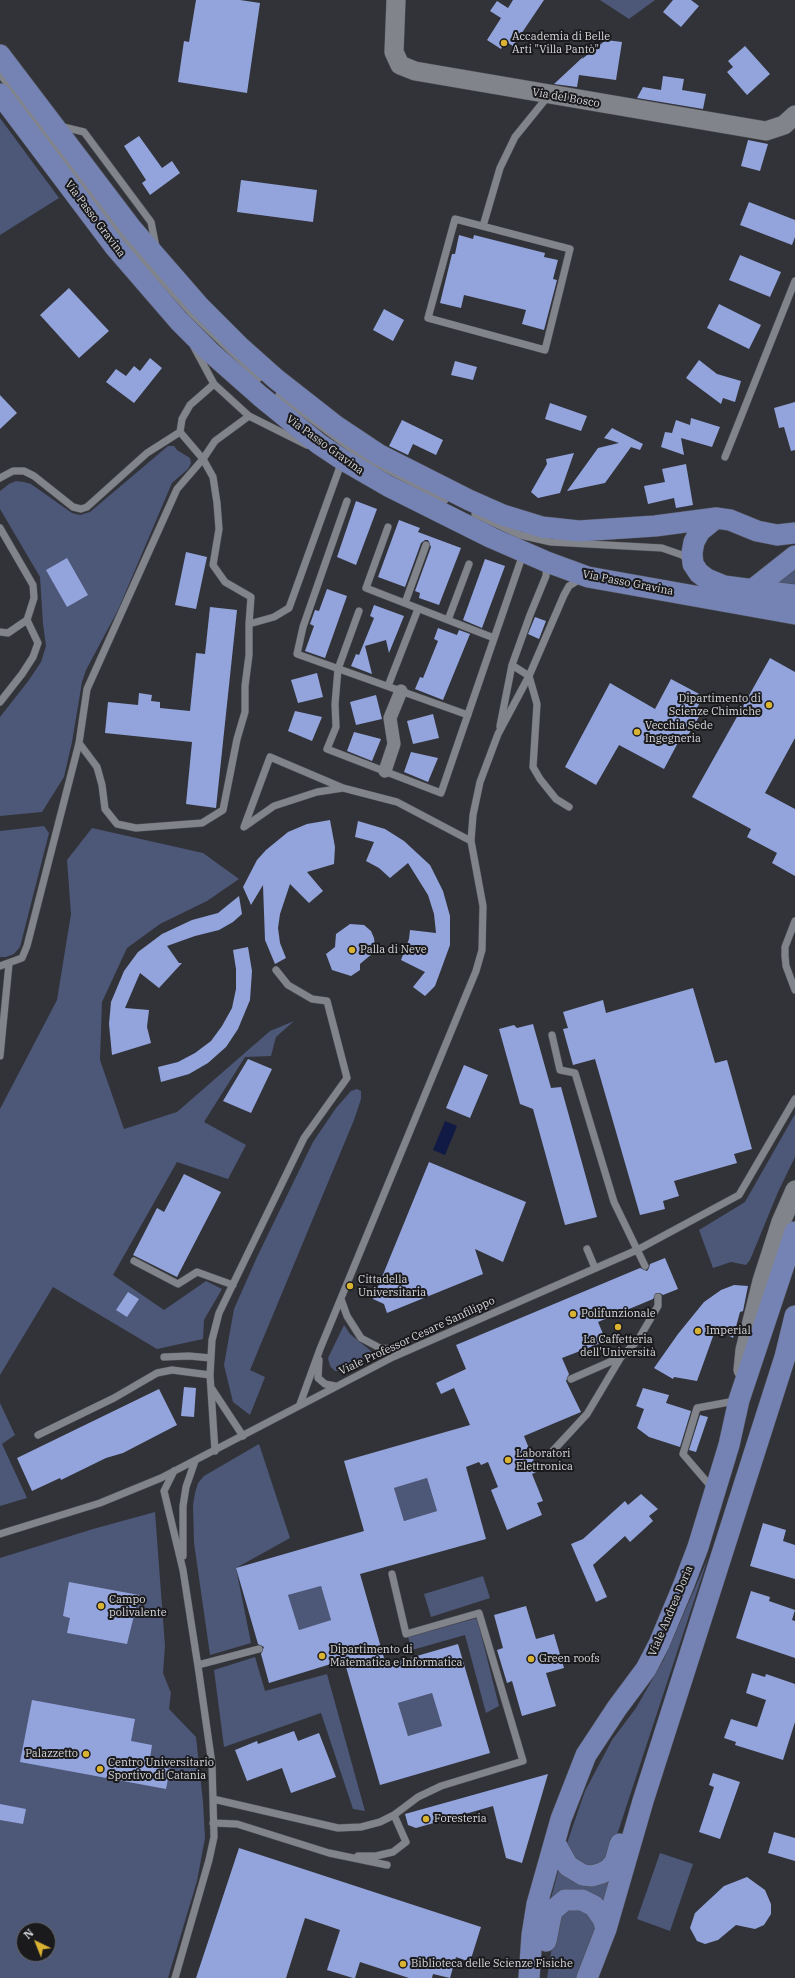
<!DOCTYPE html>
<meta charset="utf-8">
<style>
body{margin:0}
#map{position:relative;width:795px;height:1978px;overflow:hidden;background:#313338;font-family:"IBM Plex Serif",serif}
canvas{display:block}
.north{position:absolute;left:16px;top:1922px;width:40px;height:40px;box-sizing:border-box;background:#1a1a1d;border:1px solid #666669;border-radius:50%;rotate:317deg;font-size:11px;font-weight:700;line-height:16px;text-align:center;color:#d7d8db}
.north::after{content:'';display:block;margin:auto;width:14px;height:18px;background:#dab333;clip-path:polygon(50% 0,100% 100%,50% 72%,0 100%)}
</style>
<div id="map">
<canvas width="795" height="1978"></canvas>
<div class="north">N</div>
</div>
<script>
const ctx = document.querySelector('canvas').getContext('2d');
ctx.lineJoin = 'round';
function paint(path, color) { ctx.fillStyle = color; ctx.fill(path, 'evenodd'); }
const shape = rows => new Path2D(rows.map(r => 'M' + r).join(''));
function trace(path, color, width, dash) { ctx.strokeStyle = color; ctx.lineWidth = width; ctx.lineCap = dash ? 'butt' : 'round'; ctx.setLineDash(dash || []); ctx.stroke(path); }
function drawText(font, color, halo, rows, align = 'center') {
  ctx.font = font + ' "IBM Plex Serif",serif'; ctx.lineWidth = 4; ctx.setLineDash([]); ctx.textBaseline = 'middle'; ctx.strokeStyle = halo; ctx.fillStyle = color; for (const [text, x, y, turn = 0] of rows) {
    ctx.save(); ctx.translate(x, y); ctx.rotate((+turn || 0) * Math.PI / 180); ctx.textAlign = isNaN(turn) ? turn : align; if (halo) ctx.strokeText(text, 0, 0); ctx.fillText(text, 0, 0); ctx.restore();
  }
}
const green = shape([
 [600,0,655,0,629,19],
 [0,118,59,198,0,235],
 [168,446,174,446,177,450,190,458,191,463,188,469,172,483,169,490,118,610,86,670,82,682,72,742,64,777,42,812,0,816,0,717,29,680,41,662,46,646,43,624,40,577,0,509,0,491,9,484,16,481,24,482,31,484,72,513,80,515,90,512],
 [795,566,795,584,779,583,778,580],
 [44,826,49,833,20,947,14,954,6,957,0,957,0,831],
 [92,828,203,853,239,879,207,901,160,924,127,948,102,1002,100,1060,124,1129,177,1112,270,1031,294,1021,276,1037,271,1056,245,1057,204,1122,246,1145,228,1179,177,1162,113,1275,164,1310,206,1281,222,1289,204,1320,203,1339,157,1349,53,1287,0,1375,0,1109,57,1000,71,914,67,860],
 [357,1089,361,1091,361,1099,354,1120,250,1370,265,1377,250,1415,233,1402,224,1365,234,1309,257,1257,313,1142,336,1108,351,1091],
 [795,1114,795,1157,778,1192,750,1260,746,1265,731,1262,713,1268,699,1230,745,1202],
 [344,1325,350,1334,371,1351,370,1355,341,1371,335,1371,330,1366,328,1358],
 [0,1403,15,1435,2,1444,27,1498,0,1506],
 [259,1444,290,1538,236,1568,251,1643,210,1655,194,1543,193,1505,195,1493,198,1483,204,1476],
 [427,1478,437,1511,404,1521,394,1488],
 [155,1512,165,1646,163,1673,171,1693,169,1709,196,1737,203,1802,205,1838,197,1881,168,1978,0,1978,0,1558,93,1529],
 [24,1930,48,1930,48,1954,24,1954],
 [708,1558,613,1847,599,1866,576,1864,567,1843,585,1791,612,1740,636,1708,664,1659],
 [483,1576,490,1598,431,1617,424,1594],
 [321,1586,331,1620,299,1630,288,1595],
 [477,1618,499,1706,486,1713,465,1635,412,1650,408,1637],
 [255,1657,265,1691,327,1674,365,1811,353,1809,321,1713,224,1747,214,1670],
 [432,1693,442,1726,408,1736,398,1703],
 [660,1853,693,1864,670,1931,637,1919],
 [559,1868,609,1879,605,1905,555,1895,551,1898],
 [579,1907,593,1917,596,1930,577,1978,547,1978,556,1921,563,1911]
]);
const water = shape([
 [445,1121,457,1126,445,1155,433,1150]
]);
const building = shape([
 [196,0,240,0,260,3,247,93,178,82,184,41,189,42],
 [513,0,544,0,513,46,505,41,501,49,487,40,501,18,490,11,497,1,508,8],
 [673,0,691,0,699,6,681,27,663,12],
 [606,40,622,42,616,80,579,75,577,87,554,84,583,57,582,59],
 [745,46,770,74,747,95,727,72,733,67,728,61],
 [663,76,684,79,682,90,706,94,703,109,637,98,643,87,661,90],
 [139,136,162,168,172,161,180,173,150,195,142,183,146,180,124,146],
 [748,140,768,144,760,171,741,166],
 [241,180,317,190,313,222,237,212],
 [749,202,795,220,795,237,792,245,740,225],
 [459,235,473,239,474,235,545,253,544,257,558,260,553,279,557,280,544,330,522,324,526,310,464,295,461,308,440,303,452,254,455,254],
 [740,255,781,272,770,297,729,280],
 [69,288,109,331,79,358,40,315],
 [719,304,761,325,749,349,707,328],
 [384,309,404,320,393,341,373,330],
 [150,358,162,368,134,403,106,382,116,369,126,376,134,366,140,371],
 [699,360,717,374,741,381,735,402,723,398,721,404,686,378],
 [455,361,477,367,473,380,451,375],
 [0,395,17,413,0,429],
 [795,402,795,450,791,451,784,427,779,428,774,408],
 [550,403,587,416,581,431,545,419],
 [691,418,720,427,712,447,681,438,684,455,661,447,665,432,672,433,676,420,690,425],
 [402,420,443,440,436,455,413,444,408,455,389,446],
 [612,428,643,444,640,450,631,447,605,483,567,491,598,448,619,443,604,438],
 [574,453,560,493,538,498,531,492,547,464,546,459],
 [686,464,693,505,676,508,674,498,648,504,644,486,665,482,662,469],
 [356,501,377,509,356,565,337,557],
 [399,520,420,528,418,532,461,548,439,605,419,598,420,593,415,591,431,547,428,540,425,540,421,543,405,587,378,577],
 [186,552,207,557,196,609,175,605],
 [67,558,88,595,67,607,46,570],
 [485,559,505,566,482,628,463,620],
 [327,589,347,596,325,658,305,651,314,626,310,624,315,610,319,611],
 [374,605,404,616,389,653,386,640,365,646,372,674,351,666,356,654,359,655,374,618,370,616],
 [210,607,237,610,216,808,186,804,192,742,105,733,108,702,138,705,139,693,152,695,151,701,160,702,160,708,190,711,196,653,205,654],
 [535,617,546,621,539,639,528,634],
 [438,628,457,635,459,630,470,634,443,700,415,689,420,677,423,678,438,641,434,639],
 [770,658,795,672,795,738,765,793,795,809,795,876,772,863,777,853,747,837,751,829,692,797],
 [317,673,323,697,298,703,291,680],
 [671,679,703,696,695,712,700,715,687,737,682,735,664,769,619,745,596,785,565,767,610,683,655,709],
 [376,695,382,719,356,725,350,702],
 [295,711,322,717,312,741,288,731],
 [433,714,439,738,413,744,407,721],
 [354,732,381,739,372,761,347,751],
 [411,752,438,758,428,782,404,772],
 [330,820,335,847,334,864,307,872,323,891,309,903,290,884,280,914,278,928,280,943,286,958,275,964,265,940,263,885,251,905,243,887,257,860,266,850,288,832,307,824],
 [358,821,385,829,404,841,430,865,443,891,450,916,450,945,435,986,425,996,413,987,425,972,401,960,409,939,410,930,436,933,434,914,428,895,408,863,390,878,379,868,366,861,374,842,355,837],
 [239,896,242,914,233,922,219,930,195,936,167,946,179,963,182,963,159,988,140,973,125,1008,149,1010,147,1027,151,1043,112,1055,109,1024,111,1002,124,971,138,952,162,934,192,920,218,913],
 [350,924,364,925,371,931,374,938,375,946,373,953,360,964,360,970,351,976,332,970,326,954,335,947,336,934],
 [248,947,252,971,250,1000,238,1029,226,1047,208,1063,189,1074,161,1082,158,1067,178,1062,195,1053,211,1041,222,1026,232,1008,236,989,236,969,233,950],
 [693,988,715,1063,727,1060,752,1149,734,1154,737,1163,674,1181,679,1196,663,1201,665,1209,640,1215,595,1059,573,1065,563,1029,568,1028,563,1012,603,1000,606,1013],
 [533,1024,551,1088,561,1087,597,1217,565,1225,533,1109,520,1104,499,1029,514,1025,517,1028],
 [248,1059,272,1069,251,1113,223,1101],
 [464,1065,488,1075,470,1118,446,1108],
 [429,1162,526,1202,503,1262,475,1249,483,1274,387,1313,384,1304,373,1299],
 [184,1174,221,1192,177,1277,133,1255,157,1208,164,1212],
 [665,1258,678,1289,663,1295,660,1293,656,1293,653,1299,598,1322,606,1341,562,1358,569,1374,566,1381,581,1412,524,1436,538,1471,532,1474,543,1501,537,1503,542,1515,507,1530,491,1490,498,1487,488,1462,481,1465,479,1462,466,1467,486,1539,360,1574,386,1665,458,1644,490,1753,380,1785,344,1660,269,1683,261,1654,264,1647,258,1644,236,1568,364,1531,344,1461,470,1425,454,1388,441,1394,436,1383,466,1369,456,1345,640,1268,647,1271,649,1268,650,1264],
 [427,1478,437,1511,404,1521,394,1488],
 [321,1586,331,1620,299,1630,288,1595],
 [432,1693,442,1726,408,1736,398,1703],
 [734,1285,748,1286,743,1311,740,1312,733,1338,716,1328,697,1381,674,1377,673,1379,654,1368,678,1334,704,1302,721,1290],
 [128,1292,139,1299,127,1317,116,1310],
 [184,1387,196,1388,194,1417,181,1416],
 [643,1388,669,1395,666,1403,691,1411,680,1447,649,1437,637,1428,644,1409,636,1406],
 [159,1389,177,1425,123,1453,106,1458,61,1480,60,1478,32,1491,17,1458],
 [700,1415,708,1417,696,1452,689,1450],
 [641,1494,658,1509,649,1516,653,1521,630,1542,625,1536,593,1565,607,1597,596,1602,571,1544,583,1539,625,1501,628,1505],
 [763,1523,786,1530,783,1541,795,1545,795,1579,750,1566],
 [69,1582,139,1595,127,1644,67,1633,70,1618,63,1616],
 [751,1591,770,1597,769,1601,795,1610,792,1620,795,1621,795,1658,736,1638],
 [526,1606,536,1639,554,1634,564,1668,546,1673,556,1706,522,1716,512,1681,507,1683,497,1650,503,1648,494,1615],
 [752,1673,765,1677,766,1674,795,1684,795,1722,783,1760,735,1745,736,1742,724,1738,731,1719,757,1727,766,1700,746,1693],
 [32,1700,135,1719,131,1741,152,1745,149,1765,170,1769,166,1789,20,1762],
 [294,1731,298,1741,319,1733,336,1777,291,1793,282,1768,247,1781,235,1750,257,1741,258,1744],
 [713,1773,740,1782,720,1839,699,1832,714,1787,709,1785],
 [548,1774,522,1863,506,1858,493,1806,416,1828,408,1825,405,1814],
 [0,1804,26,1809,23,1824,0,1820],
 [774,1832,795,1838,795,1861,768,1853],
 [239,1848,481,1927,470,1962,456,1957,450,1978,433,1974,432,1978,409,1978,360,1962,355,1978,353,1978,327,1970,340,1930,305,1918,286,1978,196,1978],
 [747,1877,765,1890,771,1904,771,1914,764,1925,755,1929,736,1925,718,1940,705,1944,697,1941,690,1928,695,1913,724,1886]
]);
const lane = shape([
 [0,74,108,217,140,256,192,314,259,378],
 [59,126,84,132,151,222,156,247],
 [455,219,570,249,545,350,428,318,455,219],
 [483,226,500,168,515,137,549,95],
 [194,347,214,384,249,416],
 [279,395,358,454,445,500],
 [180,432,182,419,190,405,214,384],
 [725,457,795,281],
 [0,478,13,471,24,471,34,476,73,507,81,509,87,507,147,453,180,432,203,459,177,489,87,689,79,743,27,946,22,958,0,966],
 [347,501,303,627,297,654,468,715],
 [475,514,520,535,551,542,662,548,682,555,688,559],
 [388,527,366,588,494,638],
 [0,528,33,585,34,598,27,620,8,633,0,632],
 [405,603,426,545],
 [359,611,338,669,335,704,336,727,327,749,441,793,523,554],
 [448,620,469,564],
 [249,624,274,617,289,608,342,461],
 [512,665,529,676,537,704,533,767,540,779,556,799,569,807],
 [388,686,418,609],
 [0,702,22,674,33,657,38,643,27,620],
 [500,726,512,665,530,615,546,576,547,564],
 [79,743,97,767,102,785,105,809,117,824,136,828,202,823,223,810,237,739,245,712,245,686,249,655,249,624,251,597,225,582,213,565,219,529,217,503,213,477,203,459,215,441,249,416,307,445],
 [343,788,270,757,244,827,274,806,317,792,343,788,397,802,471,841],
 [795,921,785,947,785,956,786,966,795,990],
 [552,1035,560,1070,575,1073,614,1202,645,1266],
 [0,1056,9,964],
 [587,1249,595,1268],
 [134,1261,178,1284,197,1272,233,1285],
 [341,1299,347,1316,361,1338,380,1348,405,1350],
 [164,1357,189,1356,211,1358],
 [319,1360,318,1378,325,1384,335,1386],
 [571,1379,621,1357],
 [212,1389,243,1436],
 [300,1404,320,1349,476,971,482,950,483,906,471,841,473,815,480,782,498,734,529,676,564,595,569,586,580,579],
 [38,1435,114,1398,157,1373,172,1370,210,1375],
 [215,1451,210,1375,212,1340,219,1313,304,1138,347,1078,327,1001,312,999,288,985,276,970],
 [549,1455,587,1414,621,1357,638,1340,658,1306,658,1297],
 [174,1471,164,1491,183,1570,199,1673,212,1764,214,1837,209,1860,175,1978],
 [713,1489,683,1454,697,1408,735,1401],
 [0,1534,100,1503,161,1478,393,1357,637,1250,739,1195,795,1099],
 [183,1556,183,1506,186,1487,195,1461],
 [198,1665,259,1649],
 [213,1799,338,1828,361,1827,380,1822,394,1815,418,1797,441,1786,523,1761,479,1613,406,1634,392,1574],
 [213,1823,237,1824,329,1853,387,1865],
 [358,1856,376,1856,393,1852,406,1842,394,1815]
]);
const street = shape([
 [385,771,394,744,390,718,401,691]
]);
const secondary = shape([
 [396,0,394,52,400,65,415,71,766,131,784,125,795,115],
 [743,1370,745,1350,762,1281,781,1222,795,1190]
]);
const primary = shape([
 [0,55,132,229,199,306,239,346,276,379,336,426,378,454,469,500,503,515,542,527,579,531,655,526,716,518,730,520,757,531,777,535,795,533],
 [0,94,115,247,179,321,209,351,260,396,319,444,343,460,388,486,492,538,547,562,588,577,795,614],
 [716,518,700,531,694,542,692,553,693,564,699,573,707,579,724,586,795,595],
 [752,590,795,556],
 [555,1843,568,1866,583,1875,592,1876,602,1873,609,1869,615,1862,620,1844],
 [546,1941,552,1911,565,1900,582,1900,594,1906,603,1919,606,1929],
 [529,1978,532,1935,537,1904,561,1819,586,1755,617,1708,646,1669,659,1644,684,1584,698,1547,729,1445,739,1400,795,1232],
 [587,1978,606,1929,643,1801,785,1357,795,1316]
]);
const markers = [
 [504,43,4,"#dab333"],
 [769,705,4,"#dab333"],
 [637,732,4,"#dab333"],
 [352,950,4,"#dab333"],
 [350,1286,4,"#dab333"],
 [573,1314,4,"#dab333"],
 [618,1327,4,"#dab333"],
 [698,1331,4,"#dab333"],
 [508,1460,4,"#dab333"],
 [101,1606,4,"#dab333"],
 [322,1656,4,"#dab333"],
 [531,1659,4,"#dab333"],
 [86,1754,4,"#dab333"],
 [100,1769,4,"#dab333"],
 [426,1819,4,"#dab333"],
 [403,1964,4,"#dab333"]
];
const poiNames = [
 ["Accademia di Belle",512,37],
 ["Arti \"Villa Pantò\"",512,50],
 ["Dipartimento di",761,699,"right"],
 ["Scienze Chimiche",761,712,"right"],
 ["Vecchia Sede",645,726],
 ["Ingegneria",645,739],
 ["Palla di Neve",360,950],
 ["Cittadella",358,1280],
 ["Universitaria",358,1293],
 ["Polifunzionale",581,1314],
 ["Imperial",706,1331],
 ["La Caffetteria",618,1340,"center"],
 ["dell'Università",618,1353,"center"],
 ["Laboratori",516,1454],
 ["Elettronica",516,1467],
 ["Campo",109,1600],
 ["polivalente",109,1613],
 ["Dipartimento di",330,1650],
 ["Matematica e Informatica",330,1663],
 ["Green roofs",539,1659],
 ["Palazzetto",78,1754,"right"],
 ["Centro Universitario",108,1763],
 ["Sportivo di Catania",108,1776],
 ["Foresteria",434,1819],
 ["Biblioteca delle Scienze Fisiche",411,1964]
];
const streetNames = [
 ["Via del Bosco",566,98,10],
 ["Via Passo Gravina",95,219,53],
 ["Via Passo Gravina",325,445,36],
 ["Via Passo Gravina",628,583,11],
 ["Viale Professor Cesare Sanfilippo",417,1336,-25],
 ["Viale Andrea Doria",671,1611,-67]
];
paint(green, '#4d5778');
paint(water, '#111945');
paint(building, '#93a4dd');
trace(lane, '#4e4f54', 8);
trace(street, '#4e4f54', 14);
trace(secondary, '#4e4f54', 20);
trace(primary, '#4e4f54', 22);
trace(lane, '#82848b', 7);
trace(street, '#82848b', 13);
trace(secondary, '#82848b', 19);
trace(primary, '#7482b4', 21);
for (const [x, y, r, color] of markers) { const dot = new Path2D(); dot.arc(x, y, r, 0, 2 * Math.PI); ctx.fillStyle = color; ctx.fill(dot); trace(dot, '#1a1a1d', 1.5); }
drawText('11px', '#d7d8db', '#1a1a1d', poiNames, 'left');
drawText('11px', '#d7d8db', '#1a1a1d', streetNames);
</script>
